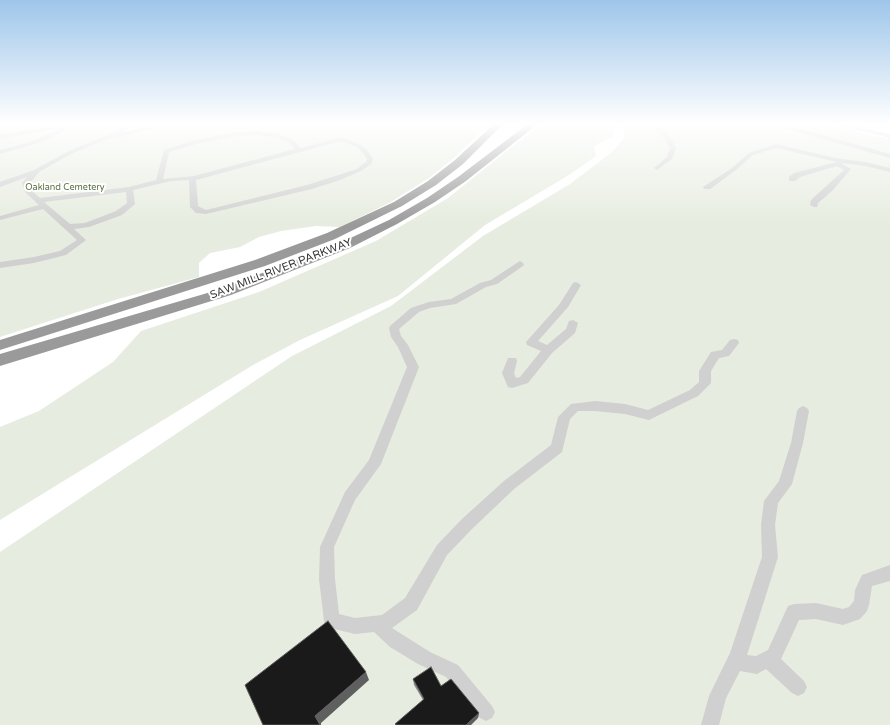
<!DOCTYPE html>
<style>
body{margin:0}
canvas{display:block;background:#fff}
</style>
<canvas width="890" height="725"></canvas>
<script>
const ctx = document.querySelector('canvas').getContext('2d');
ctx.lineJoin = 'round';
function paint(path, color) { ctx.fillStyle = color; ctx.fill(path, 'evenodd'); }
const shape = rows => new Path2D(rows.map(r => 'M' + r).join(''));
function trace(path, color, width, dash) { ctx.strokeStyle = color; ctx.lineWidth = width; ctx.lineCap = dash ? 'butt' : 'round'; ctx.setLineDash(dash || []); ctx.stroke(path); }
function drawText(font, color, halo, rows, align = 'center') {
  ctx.font = font + ' "Varela Round",sans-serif'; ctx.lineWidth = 4; ctx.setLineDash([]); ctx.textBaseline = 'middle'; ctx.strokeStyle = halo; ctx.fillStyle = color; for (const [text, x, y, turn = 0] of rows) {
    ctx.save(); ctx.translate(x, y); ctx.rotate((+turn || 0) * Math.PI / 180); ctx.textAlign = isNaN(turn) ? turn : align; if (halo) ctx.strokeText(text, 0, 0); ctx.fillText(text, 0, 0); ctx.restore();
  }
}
const green = shape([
 [0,123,364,123,366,125,391,123,491,123,455,157,429,178,389,203,340,227,316,226,281,231,259,237,240,247,210,253,199,263,199,277,118,299,0,337],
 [546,123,612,123,614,127,613,136,594,146,596,156,569,175,485,225,398,296,300,340,253,365,0,520,0,427,39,411,113,362,141,331,259,292,376,241,448,198,518,142],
 [618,123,815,123,890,139,890,725,0,725,0,552,292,356,391,306,483,236,570,184,612,152,625,137,622,129]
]);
const minor = shape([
 [65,123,72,123,63,132,35,144,0,154,0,150,31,142,61,128,0,139,0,135,60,124,63,126,65,123],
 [125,123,131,123,129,127,122,133,163,123,175,123,116,138,113,137,73,153,39,172,30,183,32,191,40,198,129,187,156,180,164,150,195,140,238,132,257,131,279,134,293,140,301,148,341,137,361,145,368,151,373,159,371,164,361,171,340,180,312,189,206,214,196,213,190,207,189,180,171,181,133,190,135,204,122,215,89,227,74,229,86,240,66,255,34,263,0,268,0,262,34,257,60,251,77,240,43,209,0,220,0,216,39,205,25,192,22,183,27,177,0,187,0,182,34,170,69,151,117,131,125,123],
 [257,135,278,138,289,142,295,149,194,176,163,179,169,152,196,144,238,136,257,135],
 [341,141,357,147,363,153,367,159,366,162,357,169,307,185,206,210,198,206,196,180,341,141],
 [126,192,127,203,116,211,85,223,70,224,44,202,126,192],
 [651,123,657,123,670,137,676,148,672,159,657,170,654,168,667,157,670,148,665,139,652,126,651,123],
 [696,123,709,124,717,123,710,128,696,123],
 [765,123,777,123,801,129,890,154,890,158,765,123],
 [827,123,840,123,890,134,890,138,827,123],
 [776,144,835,158,865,162,890,168,890,172,865,166,841,163,851,169,832,191,818,203,817,207,814,207,810,205,811,200,844,170,837,166,800,177,795,181,789,181,789,177,794,173,837,162,776,148,753,155,736,170,710,189,704,189,703,187,732,168,749,153,776,144],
 [520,261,524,264,523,266,497,284,486,287,456,304,430,308,419,312,399,329,401,336,408,345,419,367,381,464,355,500,334,547,335,579,339,614,355,618,382,615,405,598,437,545,462,519,504,481,551,445,558,417,571,404,595,401,625,404,648,410,690,390,699,382,699,371,711,352,722,350,730,340,734,339,738,340,739,343,729,356,719,358,711,371,711,383,698,396,653,418,649,420,625,414,595,411,578,411,570,419,562,452,514,489,472,529,447,555,417,610,392,628,430,652,458,665,492,706,495,712,492,718,486,721,480,718,446,677,418,664,390,647,374,632,355,634,326,627,324,621,319,579,320,547,345,492,369,460,407,367,398,347,391,337,389,328,390,326,411,308,429,302,451,299,480,283,491,280,520,261],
 [576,282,581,285,568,307,538,341,547,345,566,329,569,321,573,320,578,323,575,333,552,353,528,383,512,388,508,387,502,373,508,358,516,358,517,361,514,373,516,378,520,377,541,351,527,345,526,342,559,305,573,283,576,282],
 [803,406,807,408,809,411,803,443,792,484,778,503,775,525,778,557,747,655,756,656,768,650,788,606,794,604,816,603,843,609,849,607,854,601,855,590,862,575,890,565,890,581,872,586,869,605,867,611,860,619,843,625,816,619,799,620,781,659,804,681,807,687,804,693,798,696,792,693,766,669,757,674,740,671,726,698,719,725,701,725,709,696,730,653,762,557,761,525,764,501,779,481,791,443,797,411,799,408,803,406]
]);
const highway = shape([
 [495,123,504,123,463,164,436,185,402,206,335,239,265,266,0,350,0,340,255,260,327,233,394,202,428,181,455,160,495,123],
 [529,123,539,123,466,181,435,202,397,224,350,248,231,295,0,366,0,354,221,289,342,242,389,220,427,198,458,177,529,123]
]);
const wall = shape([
 [413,679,441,686,479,713,478,718,423,700,414,685]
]);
const shadedWall = shape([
 [366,672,369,680,321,723,321,725,320,725,315,716],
 [479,713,478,718,471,725,466,725]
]);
const building = shape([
 [328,621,366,672,315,716,320,725,263,725,245,685,328,621],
 [431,667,441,686,451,679,479,713,466,725,396,725,395,724,424,699,413,679,431,667]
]);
const farParknames = [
 ["Oakland Cemetery",65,188]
];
const streetNames = [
 ["SAW MILL RIVER PARKWAY",281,269,-21]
];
paint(green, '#e6ecdf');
paint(minor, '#d0d0d0');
paint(highway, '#9a9a9a');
paint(wall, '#8c8c8c');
paint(shadedWall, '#5f5f5f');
paint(building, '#1a1a1a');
trace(building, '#5f5f5f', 1);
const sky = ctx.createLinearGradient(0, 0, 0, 225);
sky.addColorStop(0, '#9ec6ea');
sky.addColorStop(0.55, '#fff');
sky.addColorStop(1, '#ffffff00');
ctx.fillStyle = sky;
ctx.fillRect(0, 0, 890, 225);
drawText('9px', '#56703f', '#fff', farParknames);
drawText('11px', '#333', '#fff', streetNames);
</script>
